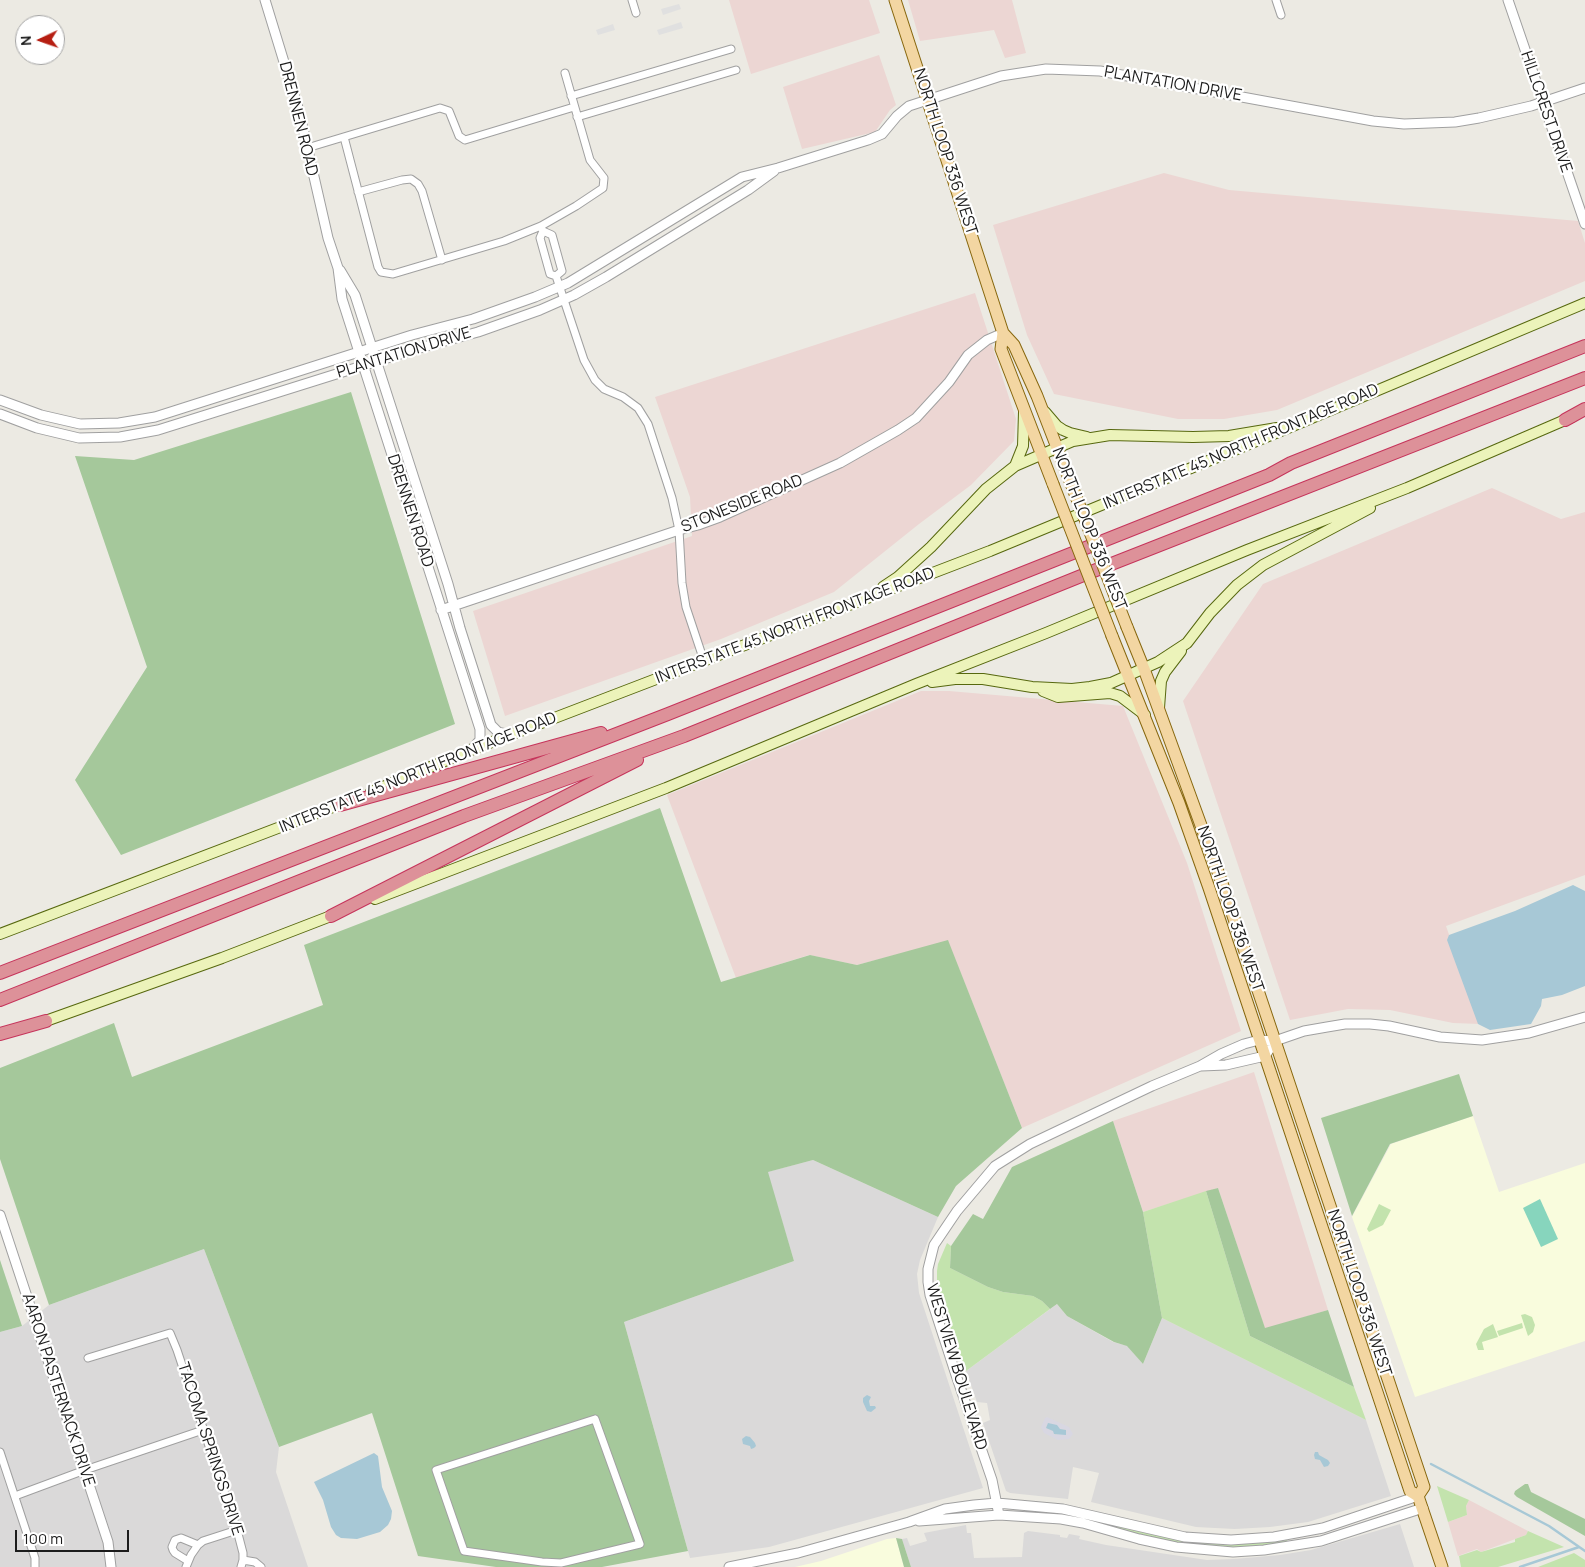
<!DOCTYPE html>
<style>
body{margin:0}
#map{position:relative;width:1585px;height:1567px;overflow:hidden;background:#eceae3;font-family:Manrope,sans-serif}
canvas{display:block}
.north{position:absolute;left:15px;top:15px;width:50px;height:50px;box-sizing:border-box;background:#fff;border:1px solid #a4a4a4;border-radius:50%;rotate:267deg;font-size:14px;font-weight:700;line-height:20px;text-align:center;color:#1c1c1c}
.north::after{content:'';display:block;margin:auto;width:18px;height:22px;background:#b61e12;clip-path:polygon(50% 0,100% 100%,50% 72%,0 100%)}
.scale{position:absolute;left:15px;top:1530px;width:114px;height:22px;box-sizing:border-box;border:2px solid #1c1c1c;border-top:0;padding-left:6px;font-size:15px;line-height:18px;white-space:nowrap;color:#1c1c1c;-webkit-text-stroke:4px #fff;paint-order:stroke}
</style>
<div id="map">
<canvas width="1585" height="1567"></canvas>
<div class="north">N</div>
<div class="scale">100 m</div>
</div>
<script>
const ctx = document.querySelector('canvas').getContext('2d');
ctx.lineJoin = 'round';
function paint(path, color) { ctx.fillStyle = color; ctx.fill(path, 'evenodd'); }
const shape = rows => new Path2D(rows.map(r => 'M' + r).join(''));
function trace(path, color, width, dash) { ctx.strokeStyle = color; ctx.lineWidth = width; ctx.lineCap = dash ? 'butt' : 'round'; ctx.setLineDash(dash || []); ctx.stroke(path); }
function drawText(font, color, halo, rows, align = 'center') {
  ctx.font = font + ' Manrope,sans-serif'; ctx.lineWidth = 4.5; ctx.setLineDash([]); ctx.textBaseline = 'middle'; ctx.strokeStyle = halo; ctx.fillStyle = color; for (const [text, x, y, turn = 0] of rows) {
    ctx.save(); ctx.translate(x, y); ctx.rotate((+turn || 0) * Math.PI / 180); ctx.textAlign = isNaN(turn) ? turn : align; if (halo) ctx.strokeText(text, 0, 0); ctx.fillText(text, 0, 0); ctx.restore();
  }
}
const residential = shape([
 [813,1160,938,1217,920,1260,917,1274,919,1293,983,1488,769,1547,690,1558,624,1322,794,1261,767,1172],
 [204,1249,279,1447,276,1472,308,1567,0,1567,0,1332,22,1326,49,1305],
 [1057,1304,1067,1316,1113,1342,1128,1346,1143,1364,1162,1318,1366,1420,1391,1496,1308,1522,1270,1527,1235,1529,1196,1527,1091,1502,1099,1473,1073,1467,1068,1499,1010,1493,1006,1491,983,1423,990,1420,987,1403,977,1402,966,1371],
 [1400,1524,1414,1567,911,1567,902,1539,907,1538,910,1546,927,1541,924,1533,966,1525,967,1533,971,1533,974,1558,1022,1557,1024,1533,1028,1531,1060,1535,1060,1537,1067,1538,1069,1534,1080,1536,1079,1539,1106,1545,1207,1560,1234,1559,1280,1555,1311,1550]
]);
const commercial = shape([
 [729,0,869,0,880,33,751,74],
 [908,0,1012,0,1026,53,1005,58,994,30,920,41],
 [879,55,896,105,890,110,875,132,802,149,783,87],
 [1164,173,1229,190,1578,221,1585,243,1585,281,1277,410,1224,419,1178,419,1054,394,1027,335,993,225],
 [975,293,1016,419,1014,441,971,485,919,524,834,592,721,639,505,716,473,611,692,536,690,497,655,397],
 [1492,488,1561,519,1585,512,1585,875,1446,926,1480,1024,1453,1023,1390,1010,1348,1009,1290,1020,1183,701,1263,584],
 [921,691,949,691,1123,706,1187,863,1241,1031,1022,1128,948,941,857,965,809,955,736,978,667,795],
 [1254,1072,1328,1310,1265,1329,1218,1188,1143,1212,1113,1121],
 [1469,1500,1528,1531,1526,1535,1481,1552,1477,1549,1458,1556,1448,1522,1467,1515,1466,1506]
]);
const education = shape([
 [1473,1116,1499,1192,1585,1163,1585,1341,1415,1397,1352,1217,1391,1144],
 [896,1538,904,1567,795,1567,821,1561,887,1539]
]);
const grass = shape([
 [1206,1191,1250,1336,1354,1387,1366,1420,1162,1318,1143,1212],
 [1379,1204,1391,1210,1383,1225,1369,1232,1367,1229],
 [947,1243,951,1246,950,1268,988,1287,1003,1292,1033,1296,1042,1301,1050,1309,966,1371,937,1289,937,1271,938,1264],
 [1525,1314,1532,1317,1535,1325,1533,1332,1528,1336,1521,1315],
 [1522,1323,1523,1328,1499,1336,1497,1331],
 [1493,1324,1498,1337,1482,1342,1484,1350,1478,1350,1476,1344,1484,1329],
 [1437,1486,1469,1500,1466,1506,1467,1515,1448,1522],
 [1113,1524,1250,1543,1287,1540,1288,1542,1286,1543,1250,1547,1219,1547,1190,1545,1158,1539,1116,1528],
 [1528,1531,1564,1547,1498,1567,1461,1567,1459,1556,1477,1550,1481,1552,1515,1542,1515,1539,1526,1535],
 [1574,1553,1585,1560,1585,1567,1538,1567]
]);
const forest = shape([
 [351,392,455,724,121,855,75,780,147,667,75,456,134,460],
 [660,808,721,982,810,955,857,965,948,940,1022,1128,956,1186,938,1217,813,1160,768,1172,794,1261,624,1322,688,1551,602,1567,496,1567,418,1556,372,1413,279,1447,204,1249,49,1305,0,1159,0,1068,114,1023,132,1077,323,1005,304,945],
 [1459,1074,1473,1116,1390,1144,1352,1216,1321,1118],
 [1113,1121,1143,1212,1162,1318,1143,1364,1127,1346,1114,1342,1067,1316,1057,1304,1050,1309,1042,1301,1033,1296,1003,1292,988,1287,950,1268,951,1246,973,1214,983,1219,1012,1167],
 [1218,1188,1265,1328,1328,1310,1354,1387,1250,1336,1206,1191],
 [0,1260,22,1326,0,1332],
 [1525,1484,1528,1484,1531,1492,1585,1519,1585,1536,1517,1497,1514,1494,1515,1491],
 [896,1538,902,1539,911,1567,904,1567]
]);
const pitch = shape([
 [1540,1199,1558,1239,1541,1247,1523,1208]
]);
const parking = shape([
 [679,4,681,9,663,15,661,9],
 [681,22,683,28,659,35,657,30],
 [613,24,615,30,598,35,596,30]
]);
const plaza = shape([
 [1047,1417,1069,1427,1073,1434,1069,1439,1058,1440,1044,1433,1041,1427,1045,1418],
 [1051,1424,1060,1429,1065,1429,1067,1432,1055,1435,1053,1431,1046,1428,1047,1425]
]);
const water = shape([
 [1573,885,1585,891,1585,986,1562,995,1542,999,1541,1006,1531,1024,1490,1030,1478,1024,1447,940,1449,935,1515,911],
 [867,1395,871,1397,869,1401,870,1406,875,1406,876,1408,871,1412,867,1411,863,1402,863,1398],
 [1048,1423,1057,1425,1060,1429,1066,1430,1066,1435,1054,1434,1053,1431,1046,1428],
 [746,1436,750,1437,755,1443,756,1446,754,1448,751,1449,750,1446,743,1444,742,1439],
 [1315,1452,1318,1452,1319,1455,1328,1460,1330,1463,1328,1466,1324,1467,1320,1460,1315,1459,1314,1455],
 [374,1453,378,1456,382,1487,392,1511,391,1519,388,1525,380,1532,357,1539,341,1538,336,1535,331,1527,323,1500,314,1482]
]);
const stream = shape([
 [1431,1464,1549,1526,1585,1551],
 [1520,1567,1579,1547]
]);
const minor = shape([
 [632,0,636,13],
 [1276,0,1281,15],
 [571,96,731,49],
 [577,117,736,70],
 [344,137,378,267,381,272,393,274,504,241,541,226,576,206,603,188,604,178,590,160,565,73],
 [307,148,440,108,449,111,459,136,465,140,574,107],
 [358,192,402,180,411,179,418,184,422,191,442,260],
 [542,229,543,231,552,235,562,271,556,276],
 [543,231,540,238,550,274,556,276,584,360,595,380,604,389,623,397,638,408,648,424,672,498,679,530,682,583,686,607,704,661],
 [88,1358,170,1333,177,1350,237,1530,243,1553,243,1560,241,1567],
 [595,1419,640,1544,561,1563,542,1562,464,1551,436,1470,595,1419],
 [0,1452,35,1558,35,1567],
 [15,1496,85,1470,203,1430],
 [243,1560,255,1562,261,1567],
 [188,1561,175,1553,173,1550,172,1547,175,1540,181,1538,198,1545],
 [186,1567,191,1555,198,1545,203,1541,237,1530]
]);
const tertiary = shape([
 [265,0,299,111,328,238,338,268,342,299,480,729,480,740,471,750],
 [1508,0,1585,224],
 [340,270,355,295,448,584,460,628,491,725,498,732,511,735],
 [0,400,41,415,80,424,119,423,155,417,412,335,473,319,535,297,568,283,742,177,778,168,868,140,882,134,897,116,909,106,1001,76,1046,69,1100,71,1373,121,1404,124,1455,122,1479,118,1531,106,1585,88],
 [0,414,37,428,79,438,120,437,158,430,416,349,478,332,540,310,574,295,606,277,748,190,774,171],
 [441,610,679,530,698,525,720,517,840,463,898,430,916,418,949,382,968,355,987,340,1003,333],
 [1201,1066,1226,1065,1265,1056,1275,1041],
 [0,1215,108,1542,111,1567],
 [999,1515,992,1480,957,1378,930,1295,928,1282,928,1269,934,1245,957,1211,995,1166,1030,1144,1152,1086,1200,1066,1221,1054,1244,1044,1259,1040,1275,1041,1304,1031,1327,1027,1345,1024,1370,1024,1389,1026,1440,1037,1482,1040,1529,1033,1585,1017],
 [919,1521,999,1515,1061,1519,1083,1523,1139,1539,1176,1547,1233,1552,1264,1550,1321,1541,1423,1508],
 [729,1567,798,1553,909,1522,945,1509,974,1505,997,1503,1063,1509,1185,1537,1231,1540,1274,1537,1323,1528,1418,1496]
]);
const secondary = shape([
 [1045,412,1057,426,1063,430,1070,433,1087,437],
 [1015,466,1023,446,1024,412],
 [883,587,898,577,931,547,986,489,1015,466,1073,441,1110,435,1193,437,1229,436,1277,428],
 [932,682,955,679,983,679,1032,687,1072,689,1090,687,1111,683,1158,662,1187,643,1210,613,1237,585,1263,565,1370,508],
 [1043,691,1058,697,1110,693,1120,696,1145,715],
 [1159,708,1161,681,1165,672,1181,651],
 [371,792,471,750,990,551,1288,428,1585,303],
 [375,899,666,788,916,684,1046,633,1247,550,1407,488,1572,417],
 [0,934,346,802],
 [40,1023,222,958,336,914]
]);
const primary = shape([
 [895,0,1003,333,1014,345,1037,396,1070,481],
 [1003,333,1001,349,1053,484],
 [1127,627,1144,669,1222,883,1275,1041,1424,1487,1418,1496],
 [1112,636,1179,803,1209,888,1410,1491,1418,1496,1442,1567]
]);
const motorway = shape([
 [1565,420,1585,409],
 [340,805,601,733],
 [331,916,637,760],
 [0,973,668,714,1269,475,1291,463,1585,346],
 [0,1000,464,816,684,736,1086,574,1585,378],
 [0,1034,46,1021]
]);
const primaryBridge = shape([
 [1070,481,1127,627],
 [1053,484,1112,636]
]);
const streetNames = [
 ["PLANTATION DRIVE",1173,84,10],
 ["HILLCREST DRIVE",1546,112,71],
 ["DRENNEN ROAD",298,119,76],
 ["NORTH LOOP 336 WEST",945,152,72],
 ["PLANTATION DRIVE",404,353,-17],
 ["INTERSTATE 45 NORTH FRONTAGE ROAD",1241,447,-23],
 ["STONESIDE ROAD",742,504,-22],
 ["DRENNEN ROAD",410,511,72],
 ["NORTH LOOP 336 WEST",1089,529,68],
 ["INTERSTATE 45 NORTH FRONTAGE ROAD",795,626,-21],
 ["INTERSTATE 45 NORTH FRONTAGE ROAD",418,773,-22],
 ["NORTH LOOP 336 WEST",1230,909,71],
 ["NORTH LOOP 336 WEST",1359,1293,72],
 ["WESTVIEW BOULEVARD",956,1367,73],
 ["AARON PASTERNACK DRIVE",58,1390,72],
 ["TACOMA SPRINGS DRIVE",210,1449,72]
];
paint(residential, '#dad9d9');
paint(commercial, '#ecd6d3');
paint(education, '#f9fcdd');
paint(grass, '#c3e3ad');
paint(forest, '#a5c89b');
paint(pitch, '#87d5bd');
paint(parking, '#e0e0e0');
paint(plaza, '#d8d7e2');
paint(water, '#a7c8d6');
trace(stream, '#a7c8d6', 2.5);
trace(minor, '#a0a0a0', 9);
trace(tertiary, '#a0a0a0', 11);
trace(secondary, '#57680f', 12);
trace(primary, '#87670e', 13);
trace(motorway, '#c6345b', 14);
trace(minor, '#fff', 7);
trace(tertiary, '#fff', 9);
trace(secondary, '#ecf3ba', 10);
trace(primary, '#f3d6a2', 11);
trace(motorway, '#dd9199', 12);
trace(primaryBridge, '#87670e', 13, []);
trace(primaryBridge, '#f3d6a2', 11);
drawText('16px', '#1c1c1c', '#fff', streetNames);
</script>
